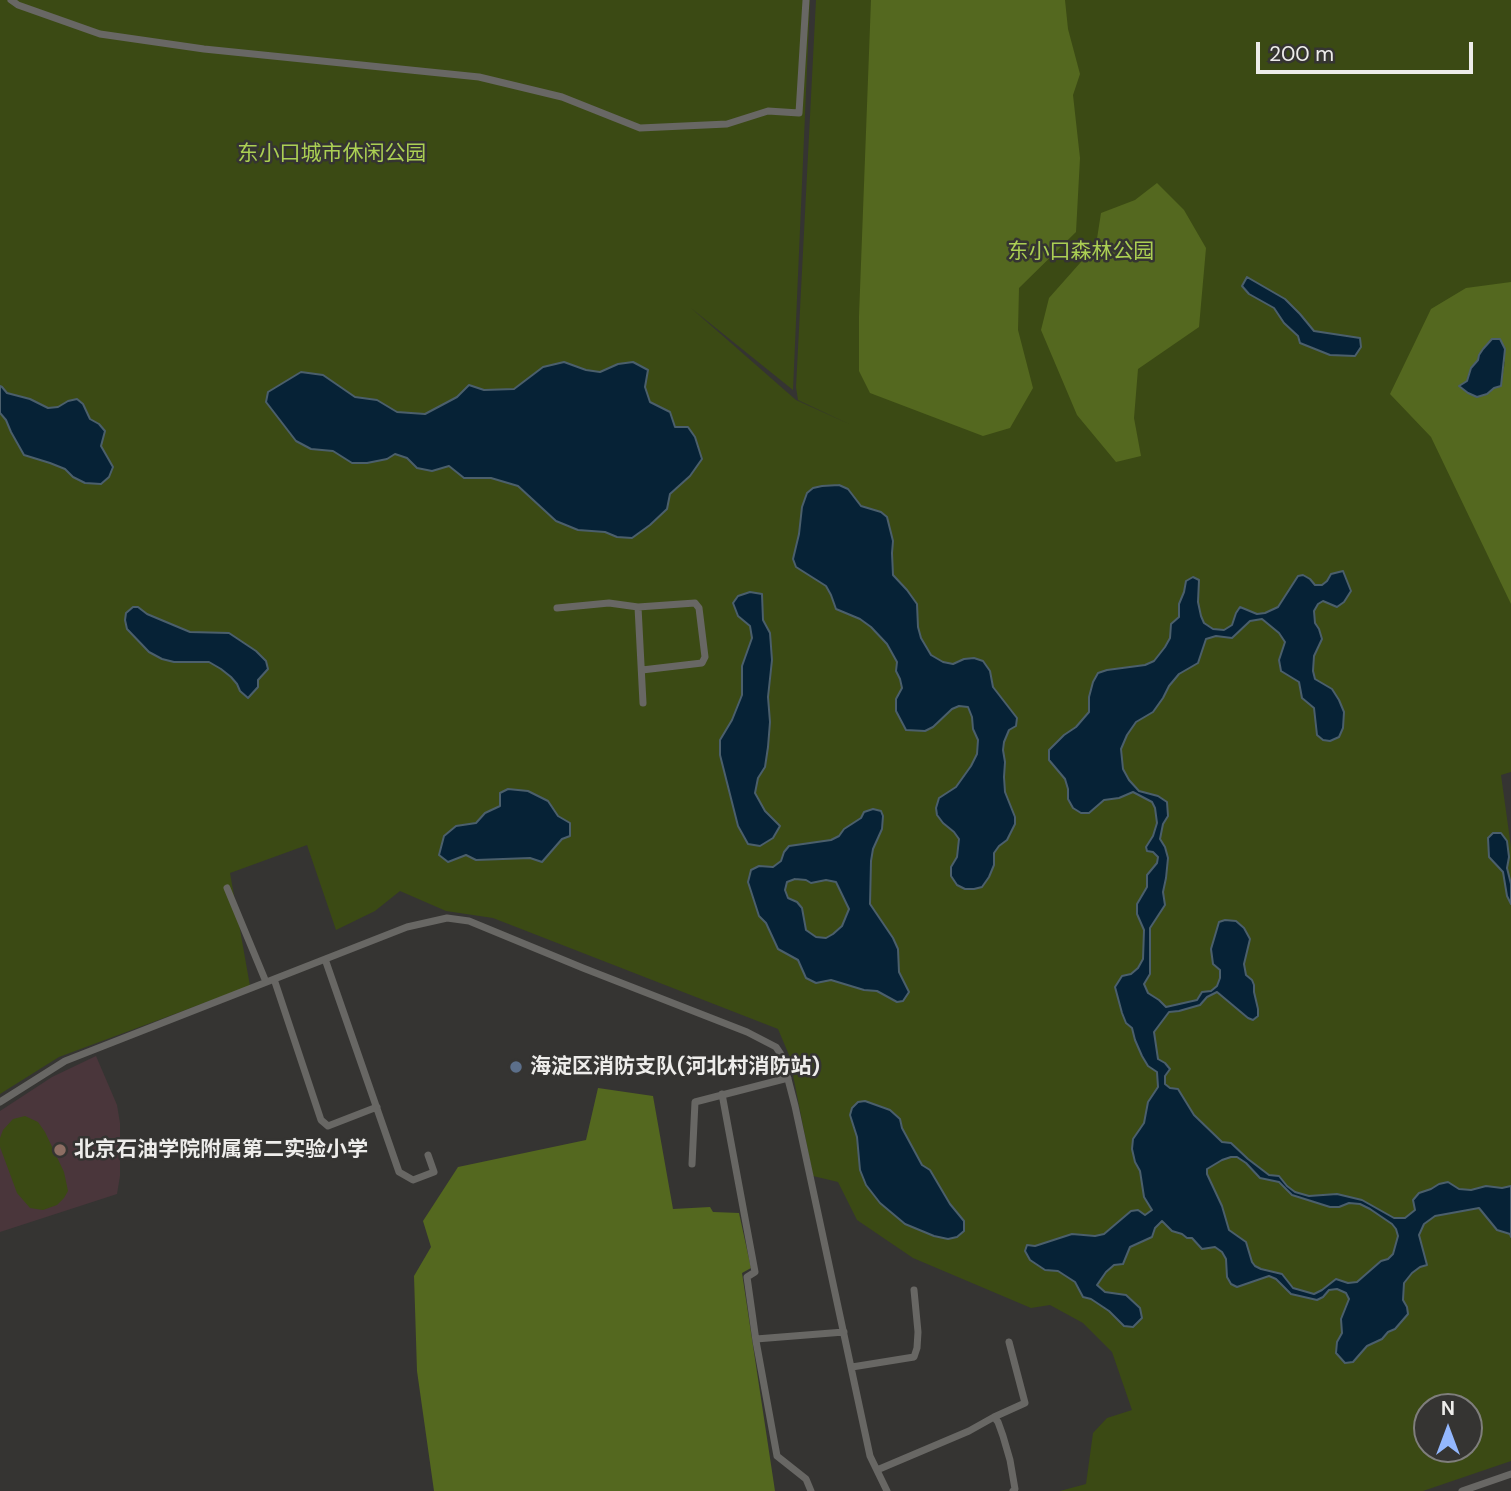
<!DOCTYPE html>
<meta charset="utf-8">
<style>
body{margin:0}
#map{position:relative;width:1511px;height:1491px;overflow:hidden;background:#353432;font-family:"DM Sans",sans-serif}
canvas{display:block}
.north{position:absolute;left:1413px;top:1393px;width:70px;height:70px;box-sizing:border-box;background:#353432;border:2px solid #7f7e7c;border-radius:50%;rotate:0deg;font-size:19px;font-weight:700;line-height:28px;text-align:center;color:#edecea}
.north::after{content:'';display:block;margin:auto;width:24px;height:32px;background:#93b7fd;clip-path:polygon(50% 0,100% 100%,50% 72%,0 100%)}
.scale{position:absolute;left:1256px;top:42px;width:217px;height:32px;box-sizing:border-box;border:4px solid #edecea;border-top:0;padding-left:9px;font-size:21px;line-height:24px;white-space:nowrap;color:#edecea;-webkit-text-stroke:5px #353432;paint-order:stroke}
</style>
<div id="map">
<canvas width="1511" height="1491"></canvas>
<div class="north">N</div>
<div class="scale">200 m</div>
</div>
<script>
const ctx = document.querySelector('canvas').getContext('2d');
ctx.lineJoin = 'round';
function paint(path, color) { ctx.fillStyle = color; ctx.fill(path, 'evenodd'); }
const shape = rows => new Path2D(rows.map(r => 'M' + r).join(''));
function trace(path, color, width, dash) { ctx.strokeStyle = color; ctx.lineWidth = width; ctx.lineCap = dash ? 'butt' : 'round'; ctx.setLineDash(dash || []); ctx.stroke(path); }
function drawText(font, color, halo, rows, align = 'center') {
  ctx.font = font + ' "DM Sans","Noto Sans SC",sans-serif'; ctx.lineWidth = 5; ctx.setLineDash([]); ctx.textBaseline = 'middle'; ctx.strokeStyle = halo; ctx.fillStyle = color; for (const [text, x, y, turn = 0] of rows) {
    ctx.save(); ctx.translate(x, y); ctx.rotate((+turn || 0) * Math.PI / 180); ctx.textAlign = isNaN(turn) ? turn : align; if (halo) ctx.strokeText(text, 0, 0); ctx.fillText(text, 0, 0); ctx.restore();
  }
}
const education = shape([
 [96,1056,117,1105,120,1123,120,1176,117,1194,0,1232,0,1111,52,1077]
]);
const green = shape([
 [0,0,810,0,793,390,691,308,796,400,849,424,798,400,796,387,816,0,1511,0,1511,772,1501,775,1511,847,1511,1461,1423,1491,1060,1491,1086,1484,1093,1433,1107,1418,1132,1410,1112,1352,1083,1323,1050,1305,1031,1308,913,1258,857,1220,838,1182,813,1176,789,1055,778,1029,493,918,446,911,400,891,375,911,336,930,307,845,230,873,250,986,59,1057,0,1094],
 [1427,1407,1469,1407,1469,1449,1427,1449],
 [25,1116,38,1122,45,1132,64,1172,68,1191,64,1198,57,1205,43,1210,30,1208,17,1193,0,1147,0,1138,3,1130,13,1119]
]);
const forest = shape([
 [871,0,1065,0,1068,29,1080,74,1073,95,1080,158,1076,232,1019,288,1018,330,1033,388,1010,428,983,436,870,393,859,371,859,316],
 [1157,183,1184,210,1206,248,1199,327,1138,369,1134,418,1141,456,1116,462,1077,415,1041,330,1049,298,1096,245,1101,213,1135,200],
 [1511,282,1511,604,1431,437,1390,394,1431,309,1466,288],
 [1488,345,1505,362,1501,386,1494,388,1487,394,1460,385,1467,381,1471,368,1478,360,1483,349],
 [598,1088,653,1096,673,1209,710,1207,713,1212,739,1213,751,1268,742,1273,775,1491,434,1491,417,1371,414,1276,431,1247,423,1221,458,1167,586,1140]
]);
const water = shape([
 [1247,277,1285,299,1300,314,1314,331,1360,338,1361,347,1355,356,1330,355,1300,343,1298,336,1284,323,1274,308,1249,294,1242,286,1247,277],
 [1492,339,1500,339,1505,349,1501,386,1494,388,1487,394,1477,397,1468,393,1459,386,1467,381,1471,368,1478,360,1479,355,1483,349,1492,339],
 [564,362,586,370,600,372,618,364,633,362,648,370,645,387,650,402,670,412,675,427,688,427,695,437,702,459,690,476,670,494,667,509,650,525,632,538,617,537,605,532,578,530,556,521,518,486,491,478,464,478,449,466,432,471,417,468,407,458,395,454,387,459,367,463,352,463,333,451,311,449,296,441,266,402,268,392,301,372,323,375,355,397,377,400,397,412,425,414,457,397,469,385,484,390,514,389,543,367,564,362],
 [0,386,2,387,7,393,30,399,48,408,58,407,68,401,77,399,83,404,90,419,99,424,105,431,101,446,113,467,109,477,101,484,85,483,73,477,65,469,50,463,24,455,11,432,6,420,0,413,0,386],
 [839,485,848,489,861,506,881,512,887,517,893,541,892,553,893,575,907,590,917,604,918,627,921,638,931,655,943,662,953,664,964,659,974,658,983,661,990,671,993,687,1017,718,1016,726,1009,730,1004,742,1003,750,1005,762,1004,777,1005,792,1015,817,1015,824,1007,840,999,846,994,853,994,865,989,877,982,887,974,889,965,889,957,885,951,876,951,867,957,857,959,839,954,832,943,823,937,815,936,808,939,798,956,787,971,766,977,754,978,740,973,729,972,717,968,707,959,706,952,709,933,727,925,731,906,730,896,711,896,699,902,688,900,679,896,671,897,662,887,644,871,627,860,619,836,609,831,595,826,586,796,567,793,559,799,534,802,507,807,493,813,488,822,486,839,485],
 [1343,571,1351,591,1344,602,1337,607,1323,601,1318,604,1314,611,1315,623,1319,629,1322,639,1314,656,1313,671,1315,679,1332,689,1339,700,1344,712,1343,728,1339,737,1330,741,1323,740,1317,735,1314,708,1302,698,1299,682,1281,671,1279,660,1285,642,1279,633,1262,619,1250,621,1232,638,1216,636,1206,639,1198,663,1179,674,1169,686,1163,698,1153,712,1136,722,1127,735,1121,749,1123,769,1129,780,1139,791,1158,796,1167,802,1168,816,1163,824,1160,839,1165,847,1168,858,1166,878,1163,892,1165,905,1150,928,1150,974,1144,984,1148,993,1159,1000,1166,1007,1197,1000,1202,992,1211,991,1217,986,1220,978,1220,970,1213,964,1211,949,1219,922,1225,920,1236,921,1244,928,1250,939,1244,964,1246,975,1252,980,1254,985,1254,992,1258,1009,1258,1016,1253,1020,1248,1018,1217,992,1207,997,1200,1005,1179,1011,1169,1012,1154,1032,1158,1059,1165,1063,1170,1069,1165,1076,1165,1084,1170,1088,1178,1089,1194,1115,1222,1142,1231,1143,1248,1159,1269,1175,1279,1176,1287,1186,1295,1192,1309,1196,1337,1194,1362,1200,1394,1218,1405,1218,1415,1210,1413,1200,1419,1193,1431,1189,1439,1184,1448,1182,1459,1189,1471,1190,1486,1186,1502,1188,1511,1186,1511,1237,1510,1234,1497,1230,1479,1208,1435,1216,1424,1224,1419,1235,1427,1265,1420,1267,1412,1273,1404,1283,1403,1300,1407,1307,1408,1314,1395,1329,1388,1332,1382,1339,1367,1346,1353,1362,1345,1363,1336,1353,1337,1342,1342,1333,1341,1319,1349,1299,1346,1293,1337,1289,1329,1290,1323,1297,1317,1300,1291,1294,1276,1279,1269,1276,1237,1287,1231,1284,1227,1277,1226,1259,1222,1252,1215,1247,1202,1249,1192,1238,1187,1238,1182,1234,1172,1231,1162,1221,1155,1228,1152,1237,1130,1247,1123,1264,1114,1265,1106,1272,1097,1285,1105,1292,1126,1295,1140,1308,1142,1318,1133,1327,1124,1326,1109,1311,1091,1299,1083,1297,1075,1282,1058,1271,1045,1270,1030,1260,1025,1251,1027,1245,1035,1246,1072,1234,1095,1236,1104,1234,1131,1211,1138,1210,1145,1215,1152,1210,1144,1197,1140,1171,1135,1162,1132,1149,1133,1139,1144,1123,1148,1102,1158,1087,1157,1072,1148,1066,1142,1056,1135,1040,1132,1028,1126,1023,1122,1013,1115,987,1122,976,1131,974,1138,968,1143,959,1144,930,1137,914,1137,904,1147,887,1147,875,1157,863,1158,857,1153,852,1147,851,1146,847,1153,836,1157,823,1155,808,1152,802,1133,792,1119,798,1104,800,1089,813,1081,813,1073,808,1068,799,1068,789,1065,779,1049,760,1049,750,1064,735,1076,727,1089,712,1089,697,1093,682,1098,673,1107,670,1145,665,1154,661,1165,647,1170,638,1171,624,1179,617,1179,604,1184,592,1186,581,1193,577,1199,580,1198,602,1201,616,1204,623,1213,629,1224,630,1232,625,1236,613,1240,607,1257,614,1265,613,1278,607,1298,576,1303,575,1310,579,1315,585,1322,585,1327,581,1331,574,1343,571],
 [1231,1157,1237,1157,1246,1163,1260,1178,1279,1182,1292,1195,1330,1207,1339,1207,1349,1203,1360,1204,1370,1209,1392,1224,1396,1229,1398,1236,1393,1254,1388,1259,1381,1261,1357,1282,1348,1283,1336,1279,1322,1290,1314,1294,1293,1288,1282,1274,1261,1269,1255,1266,1252,1262,1246,1242,1229,1230,1222,1206,1207,1174,1207,1169,1222,1160,1231,1157],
 [750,592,762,594,763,620,770,633,772,660,768,697,770,722,768,747,765,767,758,778,755,793,765,811,780,826,773,838,760,846,748,844,738,826,720,755,720,740,732,720,742,695,742,666,752,638,750,626,738,616,733,603,738,596,750,592],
 [133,607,138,607,147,614,190,632,229,633,256,651,266,661,268,669,258,680,258,687,248,698,240,691,237,684,231,677,221,669,209,662,174,662,162,659,149,652,127,629,125,620,126,613,133,607],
 [508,789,528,791,548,801,558,816,570,823,570,836,562,839,542,862,530,858,476,860,466,855,448,862,439,855,444,836,456,826,476,823,485,813,500,806,500,793,508,789],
 [873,809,881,811,883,816,882,829,873,849,871,861,870,904,893,938,898,949,899,972,909,992,903,1001,897,1002,877,991,864,990,831,980,816,983,806,978,798,960,778,949,766,923,759,916,748,882,751,870,759,866,773,867,781,861,784,852,789,846,831,840,839,836,844,829,861,818,864,812,873,809],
 [795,879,806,880,811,883,826,880,836,882,849,909,842,926,833,934,826,938,816,937,806,930,802,908,797,902,788,898,785,890,787,882,795,879],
 [1493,833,1501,833,1507,841,1509,857,1507,868,1511,884,1511,904,1507,896,1503,872,1489,857,1488,838,1493,833],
 [865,1101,890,1110,900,1119,902,1128,922,1165,930,1170,950,1204,964,1221,964,1231,957,1237,948,1239,934,1236,905,1224,880,1203,866,1185,860,1170,857,1137,850,1115,852,1108,858,1102,865,1101]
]);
const minor = shape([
 [11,0,18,5,100,34,204,49,479,77,562,97,640,128,727,124,768,111,799,113,806,0],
 [638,607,643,703],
 [557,608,609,603,638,607,695,603,699,608,705,657,702,663,642,670],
 [227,888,266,982],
 [325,959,399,1172,413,1180,434,1172,428,1155],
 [274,979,321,1120,328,1126,377,1107],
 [722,1094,755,1272,747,1277,756,1341,777,1456,806,1479,811,1491],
 [0,1102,65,1061,407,927,447,918,469,921,583,968,747,1032,776,1047,782,1056,795,1106,870,1456,887,1491],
 [692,1164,695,1102,788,1078],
 [756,1339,844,1332],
 [852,1367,914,1357,917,1348,918,1332,914,1290],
 [994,1417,998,1422,1003,1436,1010,1460,1015,1489,1013,1491],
 [877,1470,969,1431,994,1417,1025,1403,1009,1342],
 [1462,1491,1511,1474]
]);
const markers = [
 [516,1067,7,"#5c6f8a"],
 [60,1150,7,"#8d6e63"]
];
const parkNames = [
 ["东小口城市休闲公园",332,154],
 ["东小口森林公园",1081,252]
];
const poiNames = [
 ["海淀区消防支队(河北村消防站)",530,1067],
 ["北京石油学院附属第二实验小学",74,1150]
];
paint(education, '#4a363b');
paint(green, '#3b4a14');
paint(forest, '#54681f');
paint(water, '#062236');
trace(water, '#4b5f6c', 2);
trace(minor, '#686764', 7);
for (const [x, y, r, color] of markers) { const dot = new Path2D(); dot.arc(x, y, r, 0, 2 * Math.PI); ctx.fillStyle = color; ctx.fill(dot); trace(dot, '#353432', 2.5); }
drawText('21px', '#abcf53', '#353432', parkNames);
drawText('bold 21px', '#edecea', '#353432', poiNames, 'left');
</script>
